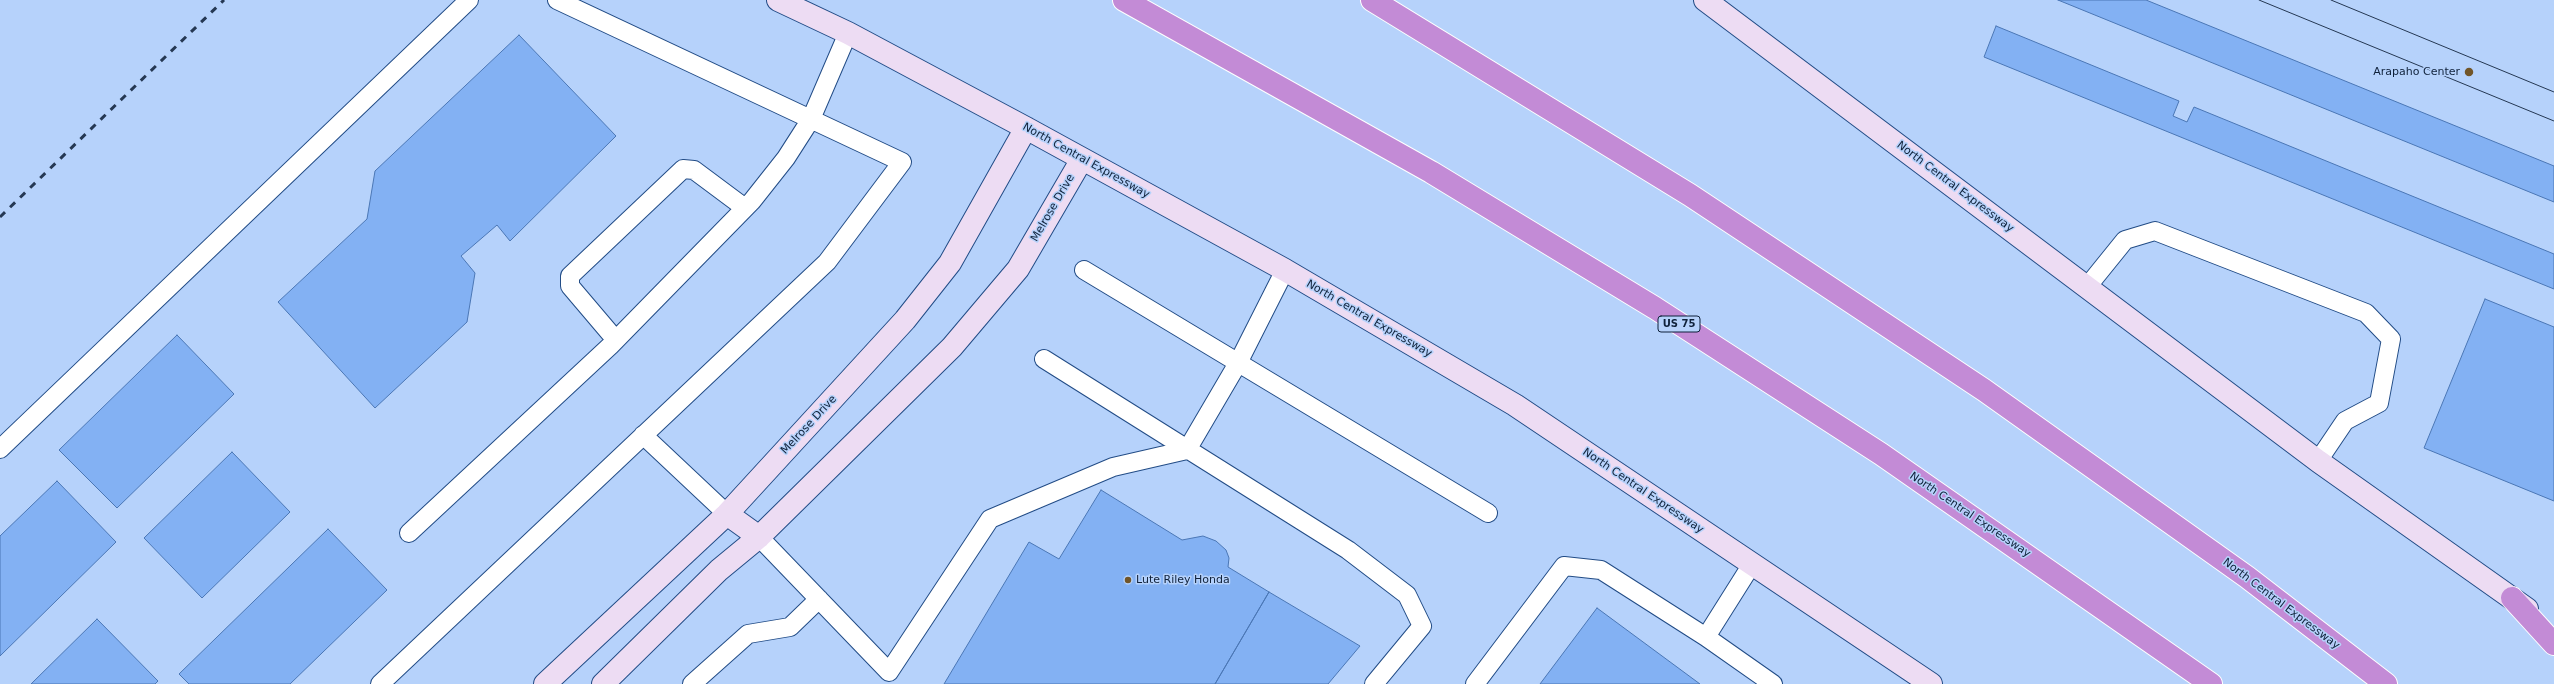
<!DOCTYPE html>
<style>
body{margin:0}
canvas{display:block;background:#b6d2fb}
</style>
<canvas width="2554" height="684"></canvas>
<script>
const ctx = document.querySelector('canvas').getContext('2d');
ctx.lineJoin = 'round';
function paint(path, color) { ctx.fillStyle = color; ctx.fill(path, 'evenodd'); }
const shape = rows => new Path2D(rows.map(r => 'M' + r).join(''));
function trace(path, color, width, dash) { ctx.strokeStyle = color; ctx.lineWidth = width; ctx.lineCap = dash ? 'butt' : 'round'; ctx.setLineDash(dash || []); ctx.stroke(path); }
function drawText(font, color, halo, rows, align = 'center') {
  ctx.font = font + ' "DejaVu Sans",sans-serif'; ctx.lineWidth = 3; ctx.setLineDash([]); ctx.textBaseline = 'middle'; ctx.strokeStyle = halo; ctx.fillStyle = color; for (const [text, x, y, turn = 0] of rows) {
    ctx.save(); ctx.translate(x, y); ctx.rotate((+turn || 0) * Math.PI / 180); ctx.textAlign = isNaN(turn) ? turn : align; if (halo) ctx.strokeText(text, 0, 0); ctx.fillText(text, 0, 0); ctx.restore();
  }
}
const building = shape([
 [2058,0,2146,0,2554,166,2554,202,2058,0],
 [1996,26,2179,101,2173,116,2187,122,2194,107,2554,254,2554,289,1984,57,1996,26],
 [519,35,616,136,510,241,497,225,461,256,475,273,467,322,375,408,278,302,367,219,375,171,519,35],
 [2485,299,2554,327,2554,501,2424,448,2485,299],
 [177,335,234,394,117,508,59,450,177,335],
 [232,452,290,512,202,598,144,538,232,452],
 [57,481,116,542,0,656,0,536,57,481],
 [1101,490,1182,540,1203,536,1216,541,1226,550,1229,558,1228,567,1269,592,1215,684,944,684,1029,542,1059,559,1101,490],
 [328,529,387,590,290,684,189,684,179,674,328,529],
 [1269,592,1360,646,1328,684,1215,684,1269,592],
 [1597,608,1700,684,1540,684,1597,608],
 [97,619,158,681,155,684,31,684,97,619]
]);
const lane = shape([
 [1084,270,1488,513],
 [2087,287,2125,240,2155,231,2366,313,2391,339,2379,403,2345,421,2318,461],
 [615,339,570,286,570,276,683,169,694,170,745,208],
 [1044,359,1348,550,1407,595,1422,626,1374,684],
 [643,435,727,514],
 [0,449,469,0],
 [409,533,610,346,752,201,786,158,811,119,848,33],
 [759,537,889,672,990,519,1113,467,1187,450,1238,363,1285,270],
 [1706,637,1752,564],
 [380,684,827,262,902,162,557,0],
 [692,684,748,634,790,627,819,599],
 [1475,684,1564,566,1601,570,1706,637,1773,684]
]);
const secondary = shape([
 [778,0,848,33,1026,128,1285,270,1515,405,1931,684],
 [1705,0,2318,461,2527,609],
 [727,514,759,537],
 [545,684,727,514,905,320,950,263,1026,128],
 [603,684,719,570,759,537,952,347,1018,269,1082,159]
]);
const highway = shape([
 [1124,0,1431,172,1655,308,1881,454,2211,684],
 [1372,0,1690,195,1984,390,2247,577,2386,684],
 [2512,598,2554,644]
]);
const tram = shape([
 [2259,0,2554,121],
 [2331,0,2554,92]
]);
const rail = shape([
 [0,217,224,0]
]);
const markers = [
 [2469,72,5,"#715528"],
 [1128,580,4,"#715528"]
];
const shields = [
 [1679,324,42]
];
const shieldNames = [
 ["US 75",1679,324]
];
const poiNames = [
 ["Arapaho Center",2460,72],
 ["Lute Riley Honda",1136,580,"left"]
];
const streetNames = [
 ["North Central Expressway",1086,161,29],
 ["North Central Expressway",1955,187,37],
 ["Melrose Drive",1053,208,-60],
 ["North Central Expressway",1369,319,30],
 ["Melrose Drive",809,425,-47],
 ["North Central Expressway",1643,491,34],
 ["North Central Expressway",1970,515,34],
 ["North Central Expressway",2281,604,37]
];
paint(building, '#83b1f3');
trace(building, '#4b77b5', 1);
trace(lane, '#224c86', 20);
trace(secondary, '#224c86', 24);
trace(highway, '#fff', 24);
trace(lane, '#fff', 18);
trace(secondary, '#eddcf3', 22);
trace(highway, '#c38bd6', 22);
trace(tram, '#253853', 1);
trace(rail, '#253853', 3, [7, 7]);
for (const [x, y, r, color] of markers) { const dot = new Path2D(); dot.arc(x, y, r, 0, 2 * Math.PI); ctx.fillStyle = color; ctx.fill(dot); trace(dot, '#b6d2fb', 1.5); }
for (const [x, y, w] of shields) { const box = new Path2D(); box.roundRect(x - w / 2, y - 8, w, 16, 3); ctx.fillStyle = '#b6d2fb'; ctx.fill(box); trace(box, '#0f213a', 1); }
drawText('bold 10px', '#0f213a', null, shieldNames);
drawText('11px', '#0f213a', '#b6d2fb', poiNames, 'right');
drawText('11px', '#0f213a', '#b6d2fb', streetNames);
</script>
